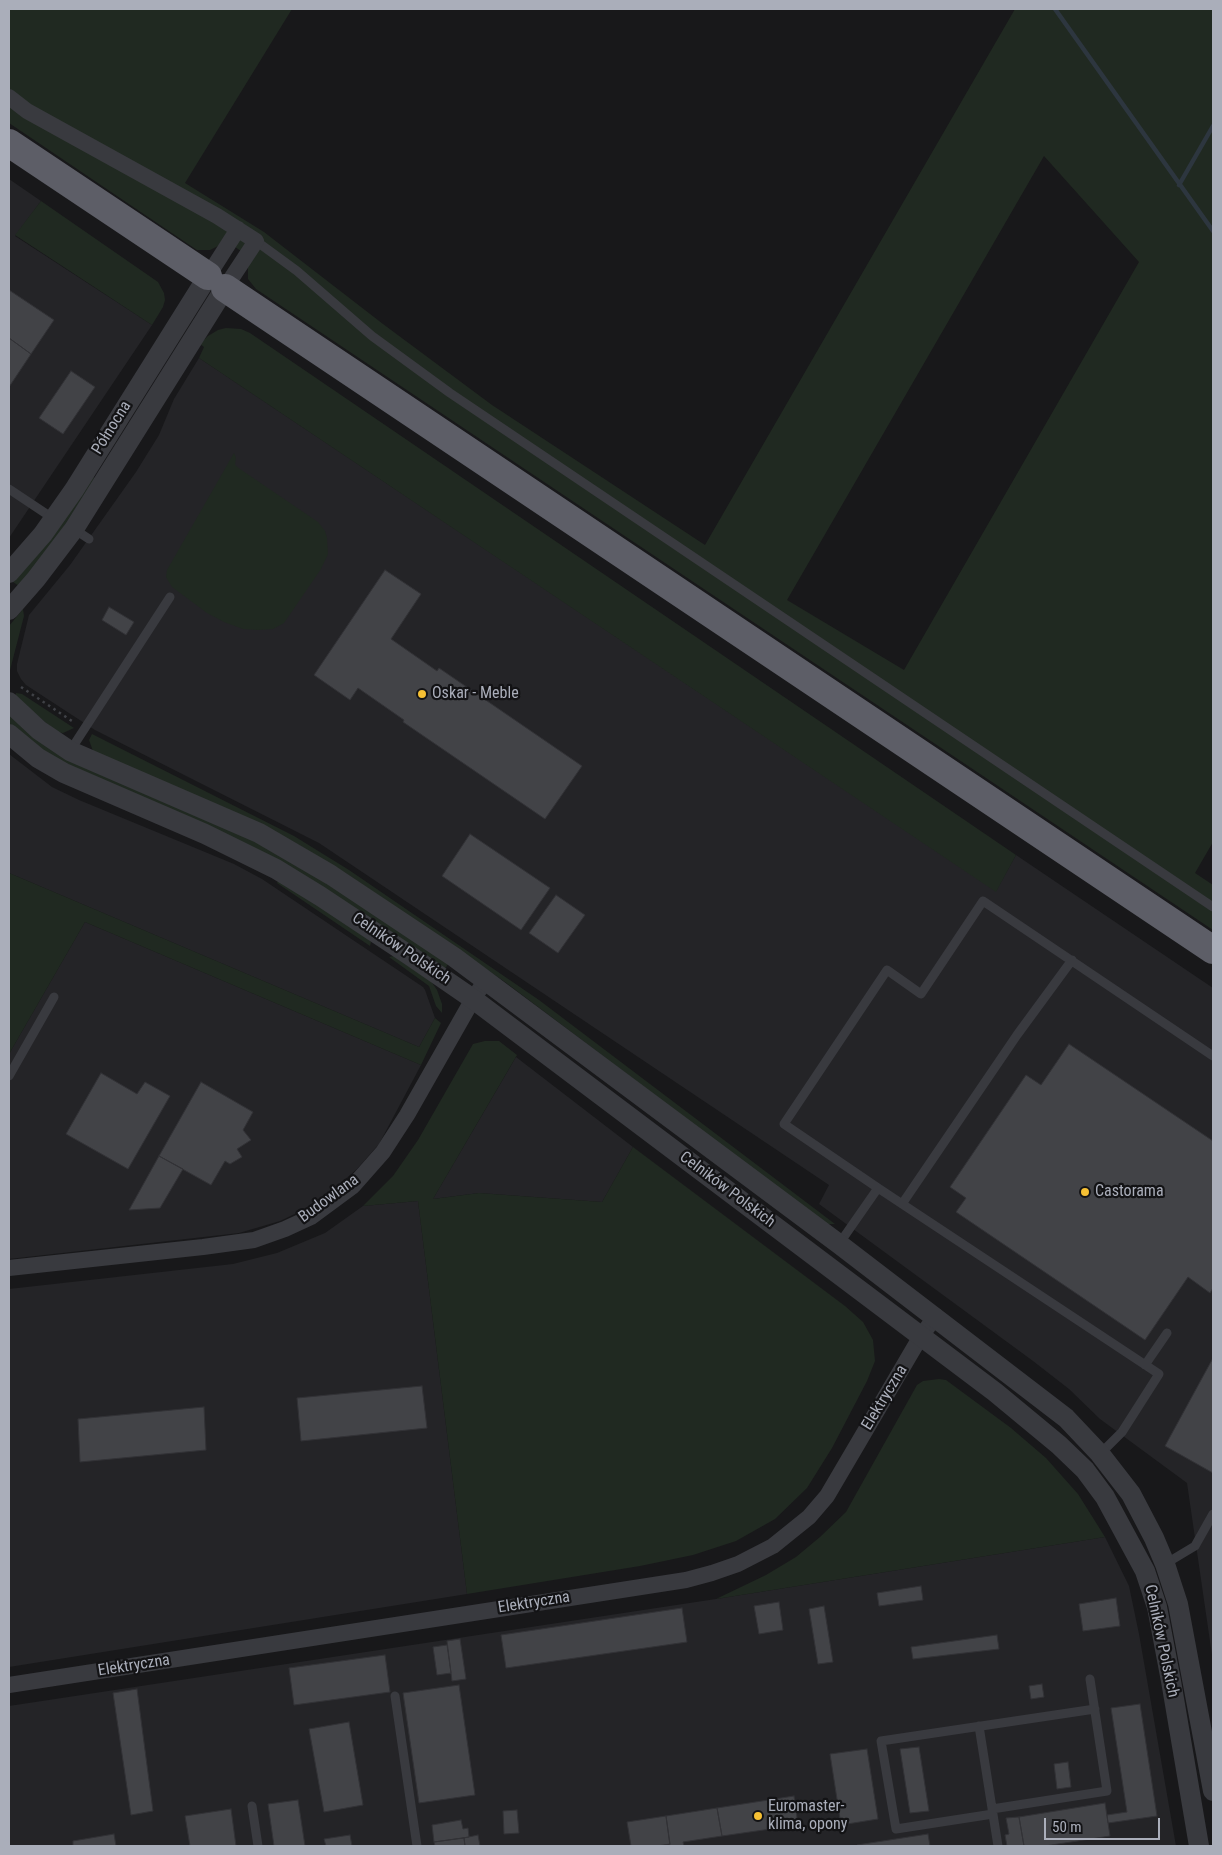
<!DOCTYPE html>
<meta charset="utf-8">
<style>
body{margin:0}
#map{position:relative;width:1222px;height:1855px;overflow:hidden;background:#18181a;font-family:"Roboto Condensed",sans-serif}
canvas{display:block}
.frame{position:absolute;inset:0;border:10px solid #aaaeba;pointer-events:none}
.scale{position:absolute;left:1044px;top:1818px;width:116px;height:22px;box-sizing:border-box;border:2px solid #aaaeba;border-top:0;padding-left:6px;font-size:15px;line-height:18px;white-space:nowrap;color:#aaaeba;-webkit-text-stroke:4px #131315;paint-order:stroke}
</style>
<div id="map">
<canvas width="1222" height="1855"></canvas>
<div class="frame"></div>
<div class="scale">50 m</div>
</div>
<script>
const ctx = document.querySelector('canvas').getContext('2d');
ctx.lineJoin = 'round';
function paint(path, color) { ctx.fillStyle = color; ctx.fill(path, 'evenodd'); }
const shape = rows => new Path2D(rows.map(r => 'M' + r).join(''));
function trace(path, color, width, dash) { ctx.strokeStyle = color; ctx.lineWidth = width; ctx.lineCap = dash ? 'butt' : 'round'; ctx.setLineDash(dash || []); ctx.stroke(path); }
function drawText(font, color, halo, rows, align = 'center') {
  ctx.font = font + ' "Roboto Condensed",sans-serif'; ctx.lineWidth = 4.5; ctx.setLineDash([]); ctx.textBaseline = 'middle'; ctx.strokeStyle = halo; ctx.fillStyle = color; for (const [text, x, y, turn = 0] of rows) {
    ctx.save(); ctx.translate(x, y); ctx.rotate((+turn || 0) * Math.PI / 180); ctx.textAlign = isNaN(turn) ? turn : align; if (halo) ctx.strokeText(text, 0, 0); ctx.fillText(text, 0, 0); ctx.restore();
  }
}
const built = shape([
 [9,179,41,201,15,236,152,325,9,538],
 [199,358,996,891,1016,855,1213,988,1213,1662,1187,1483,1100,1419,1069,1389,1033,1361,819,1204,829,1185,319,843,95,730,26,685,21,679,17,671,17,664,29,615,70,565,136,472,159,435,174,399],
 [9,754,52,787,79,800,234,864,262,879,423,987,425,990,435,1018,419,1047,9,873],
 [85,922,421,1065,379,1144,357,1169,333,1190,305,1209,280,1221,239,1233,9,1259,9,1054],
 [516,1057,633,1147,602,1202,479,1193,433,1199],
 [418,1201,467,1594,9,1667,9,1289,233,1264,277,1253,325,1233,363,1206],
 [1105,1537,1129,1586,1139,1634,1176,1846,9,1846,9,1706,716,1599]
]);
const green = shape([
 [9,9,292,9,185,183,264,232,383,324,492,405,705,545,1015,9,1213,9,1213,842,1195,873,1213,885,1213,930,256,289,248,279,248,267,252,259,224,239,220,245,210,250,197,250,9,123],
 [1044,156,1139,262,904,670,787,600],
 [41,201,158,282,164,293,165,300,163,307,152,325,15,235],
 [226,328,241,329,250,333,1016,855,996,892,199,358,204,347,200,344,208,336,218,330],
 [234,453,236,458,235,465,240,469,318,522,325,531,327,538,328,554,321,569,284,623,273,629,258,630,243,629,224,622,207,613,172,587,166,577,167,570],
 [93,477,95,478,52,545,19,586,13,582,48,542],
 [23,609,24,616,9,674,9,626],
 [16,693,22,694,74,728,63,733,57,732,21,702,16,696],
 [9,713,294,862,449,963,444,970,46,753,9,723],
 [92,734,294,836,349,870,539,1000,835,1224,826,1224,505,982,347,874,292,841,93,751,89,740],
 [9,873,419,1047,435,1018,441,1023,421,1065,85,922,9,1054],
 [279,880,366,936,371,942,370,946,277,883],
 [394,956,431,981,437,990,442,1004,442,1013,436,1006,429,986,389,957],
 [485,1041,499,1041,517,1055,433,1199,479,1193,602,1202,633,1147,845,1306,863,1322,873,1340,875,1361,867,1381,832,1448,807,1488,775,1519,736,1541,693,1555,640,1566,467,1594,418,1201,363,1206,393,1176,418,1140,473,1044],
 [939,1379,946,1380,1011,1428,1046,1458,1078,1494,1105,1537,716,1599,766,1575,796,1557,820,1537,846,1512,917,1385,923,1381]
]);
const stream = shape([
 [1055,9,1213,231],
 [1179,185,1213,126]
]);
const building = shape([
 [9,290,54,320,31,354,9,338,9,290],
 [9,338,31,354,9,387,9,338],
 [71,371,95,387,63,434,39,418,71,371],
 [385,570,421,594,391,639,437,671,439,668,582,766,545,819,403,722,404,720,358,688,350,700,314,675,385,570],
 [109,607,134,622,126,635,102,620,109,607],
 [470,834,550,888,521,930,442,876,470,834],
 [556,895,585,915,558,953,529,933,556,895],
 [1069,1044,1213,1141,1213,1288,1210,1293,1188,1277,1145,1340,956,1212,966,1198,950,1187,1026,1075,1041,1085,1069,1044],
 [101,1073,137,1094,145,1082,170,1096,128,1169,66,1134,101,1073],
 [201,1082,253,1112,243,1130,251,1140,237,1149,242,1157,230,1164,225,1161,211,1185,159,1156,201,1082],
 [159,1156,183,1169,160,1208,129,1210,159,1156],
 [1213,1358,1213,1473,1165,1446,1213,1358],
 [422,1386,427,1428,301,1441,297,1398,422,1386],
 [204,1407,206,1450,80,1462,78,1419,204,1407],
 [921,1586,923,1600,879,1606,877,1593,921,1586],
 [1116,1598,1120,1626,1083,1631,1079,1604,1116,1598],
 [779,1602,783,1630,759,1634,754,1606,779,1602],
 [824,1606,833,1662,818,1664,809,1609,824,1606],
 [682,1608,687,1642,506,1668,501,1635,682,1608],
 [997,1635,999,1649,913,1659,911,1647,997,1635],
 [460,1639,466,1679,452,1681,447,1641,460,1639],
 [447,1645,451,1673,437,1675,433,1647,447,1645],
 [385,1655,390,1692,294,1705,289,1668,385,1655],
 [1042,1684,1044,1697,1031,1699,1029,1686,1042,1684],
 [459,1685,475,1795,419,1803,403,1693,459,1685],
 [137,1689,153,1811,131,1815,113,1693,137,1689],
 [1140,1704,1157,1816,1108,1823,1107,1815,1127,1812,1111,1708,1140,1704],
 [349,1722,363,1805,324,1812,309,1729,349,1722],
 [919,1747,929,1811,910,1813,900,1749,919,1747],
 [867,1749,878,1819,841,1825,830,1754,867,1749],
 [1068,1762,1071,1787,1057,1789,1054,1764,1068,1762],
 [794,1796,798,1825,722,1836,717,1808,794,1796],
 [298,1800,305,1846,274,1846,268,1804,298,1800],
 [1105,1803,1110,1836,1045,1846,1024,1846,1019,1817,1105,1803],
 [717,1808,722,1836,683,1842,684,1846,670,1846,666,1816,717,1808],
 [231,1809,236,1846,190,1846,185,1816,231,1809],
 [517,1810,519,1833,504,1834,503,1811,517,1810],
 [666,1816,670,1844,657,1846,631,1846,627,1822,666,1816],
 [1019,1817,1024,1846,1007,1846,1005,1835,1009,1834,1006,1818,1019,1817],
 [461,1820,463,1829,468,1828,469,1837,434,1842,432,1825,461,1820],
 [114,1834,116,1846,73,1846,73,1841,114,1834],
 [928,1834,930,1846,857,1846,857,1845,928,1834],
 [350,1835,352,1846,326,1846,324,1839,350,1835],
 [478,1835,480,1846,465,1846,464,1838,478,1835],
 [464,1838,465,1846,435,1846,434,1842,464,1838]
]);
const path = shape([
 [21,687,75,723]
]);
const service = shape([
 [256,241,297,271,372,336,450,393,1213,907],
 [9,489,54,519],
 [74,529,89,539],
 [70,751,170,597],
 [9,1076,54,997],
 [878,1188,784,1124,887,970,921,994,983,901,1213,1056],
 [902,1204,1017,1035,1072,960],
 [839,1244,878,1188,1159,1374,1122,1432,1100,1454],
 [1145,1365,1167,1333],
 [1165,1564,1195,1546,1213,1514],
 [395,1696,417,1846],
 [979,1726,998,1846],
 [252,1806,258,1846],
 [992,1809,1107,1791,1090,1679],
 [993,1814,896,1829,881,1741,1095,1709]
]);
const minor = shape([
 [9,97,27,111,217,216,256,241,225,288],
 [208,276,238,229],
 [9,1268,203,1247,254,1240,285,1229,311,1217,353,1186,383,1152,407,1115,473,999,486,980],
 [9,1685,686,1580,712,1573,738,1564,773,1546,809,1517,827,1496,921,1336,936,1316]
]);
const tertiary = shape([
 [9,573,43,534,74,490,208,276],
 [9,610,36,579,74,529,225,288],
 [9,702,39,730,70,751,259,833,331,875,454,957,839,1244,1066,1418,1100,1454,1131,1494,1154,1538,1165,1564,1178,1604,1213,1791],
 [9,734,38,758,64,773,205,834,276,869,320,896,409,955,473,999,995,1392,1059,1445,1085,1470,1105,1497,1145,1571,1157,1607,1171,1681,1199,1846]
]);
const trunk = shape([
 [9,143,208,276],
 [225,288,1213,950]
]);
const markers = [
 [422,694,5,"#f6c034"],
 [1085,1192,5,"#f6c034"],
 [758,1816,5,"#f6c034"]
];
const streetNames = [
 ["Północna",112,428,-58],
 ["Celników Polskich",401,949,34],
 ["Celników Polskich",727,1190,37],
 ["Budowlana",329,1199,-36],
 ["Elektryczna",885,1398,-59],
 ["Elektryczna",534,1603,-9],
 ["Celników Polskich",1161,1641,78],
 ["Elektryczna",134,1666,-9]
];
const poiNames = [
 ["Oskar - Meble",432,694],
 ["Castorama",1095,1192],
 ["Euromaster-",768,1807],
 ["klima, opony",768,1825]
];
paint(built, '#242427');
paint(green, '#202921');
trace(stream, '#2d363f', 4.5);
paint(building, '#424347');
trace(building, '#323236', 1);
trace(path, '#3f4146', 2.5, [2.5, 4]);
trace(service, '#393a3f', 9);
trace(minor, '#393a3f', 16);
trace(tertiary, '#393a3f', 20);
trace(trunk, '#5d5e67', 28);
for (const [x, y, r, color] of markers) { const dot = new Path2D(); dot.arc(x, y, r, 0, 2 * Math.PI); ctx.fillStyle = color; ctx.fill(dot); trace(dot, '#131315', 2); }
drawText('16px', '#aaaeba', '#131315', streetNames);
drawText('16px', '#aaaeba', '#131315', poiNames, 'left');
</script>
